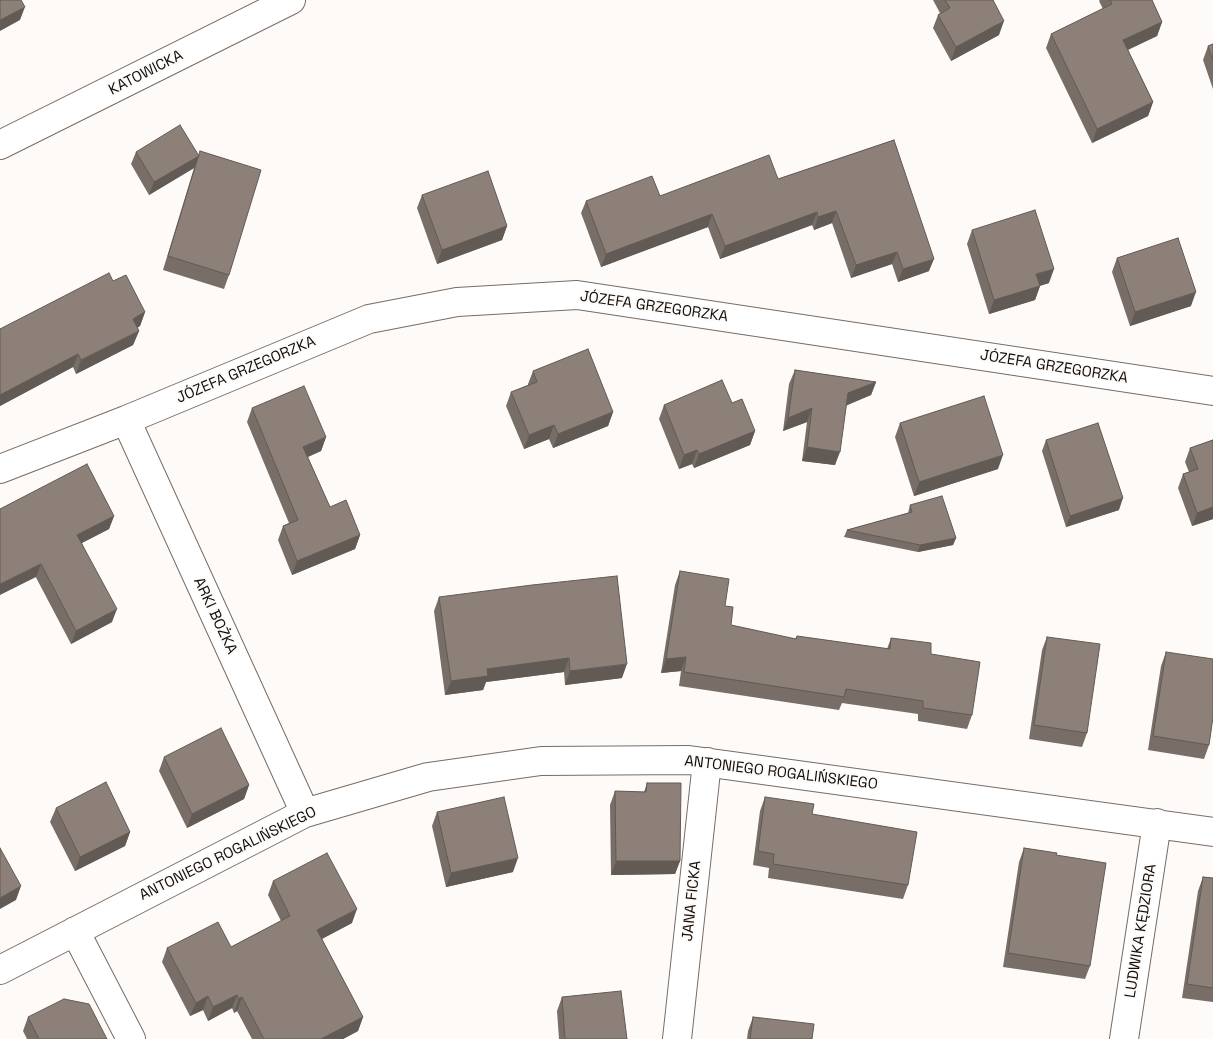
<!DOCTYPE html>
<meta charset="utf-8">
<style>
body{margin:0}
canvas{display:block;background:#fdfaf8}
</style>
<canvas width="1213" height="1039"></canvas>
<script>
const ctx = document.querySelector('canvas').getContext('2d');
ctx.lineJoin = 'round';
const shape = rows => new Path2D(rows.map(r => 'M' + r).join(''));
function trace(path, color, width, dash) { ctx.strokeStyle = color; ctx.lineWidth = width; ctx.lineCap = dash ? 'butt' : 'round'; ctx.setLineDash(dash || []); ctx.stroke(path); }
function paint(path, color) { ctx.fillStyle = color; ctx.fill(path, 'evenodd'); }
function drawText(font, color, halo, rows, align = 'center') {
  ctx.font = font + ' "Space Grotesk",sans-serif'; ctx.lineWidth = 4; ctx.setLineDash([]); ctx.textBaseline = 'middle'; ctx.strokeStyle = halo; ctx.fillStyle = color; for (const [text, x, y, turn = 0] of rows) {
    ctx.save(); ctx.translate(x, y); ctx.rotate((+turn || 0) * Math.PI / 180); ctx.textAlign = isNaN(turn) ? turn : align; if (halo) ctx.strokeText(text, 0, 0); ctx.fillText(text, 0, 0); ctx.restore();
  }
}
const minor = shape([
 [0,145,291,0],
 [126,420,305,813],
 [0,469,126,420,369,319,457,302,577,295,1213,391],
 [75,931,131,1039],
 [0,970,305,813,428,777,541,761,689,760,1213,832],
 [677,1039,707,762],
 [1124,1039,1157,823]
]);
const wall = shape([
 [933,0,993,0,999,35,951,61,933,28,938,15,940,13],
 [1100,0,1152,0,1162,22,1157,36,1128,50,1153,102,1148,116,1092,143,1046,48,1051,34,1103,9,1099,1],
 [1213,44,1213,89,1203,60,1208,46],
 [894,140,929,271,898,282,892,264,851,278,832,223,814,230,812,225,720,259,708,227,601,267,581,213,586,201,660,196,778,179],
 [136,152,199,156,229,275,224,289,163,270,194,168,149,195,131,164],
 [422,195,507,226,502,240,437,264,417,208],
 [972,230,1049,283,1040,286,1035,300,989,314,967,244],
 [1117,258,1191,306,1130,326,1112,272],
 [113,281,145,312,140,326,137,328,139,331,133,345,76,374,73,367,0,406,0,329],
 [795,370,876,382,871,395,846,405,835,465,802,461,807,422,783,431,789,384],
 [533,371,613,412,608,426,553,448,549,439,524,449,506,406,511,392,528,385,528,384],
 [732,403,755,431,750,445,694,468,692,464,679,469,659,419,664,405],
 [252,408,326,437,321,451,308,457,330,507,360,535,355,549,292,575,278,540,283,526,289,523,247,422],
 [900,423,998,469,914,496,895,437],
 [1046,440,1119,510,1066,527,1042,451],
 [1213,440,1213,519,1192,526,1178,488,1183,474,1189,472,1185,462,1190,448],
 [910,505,956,538,953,545,918,552,844,537,847,530,908,513],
 [0,509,114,516,109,529,82,543,112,622,71,644],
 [680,571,725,606,731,625,795,639,797,636,887,649,891,638,931,654,972,715,967,729,918,721,918,714,842,703,839,710,679,686,681,671,661,673,675,585],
 [439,597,622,678,565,685,564,672,486,682,483,690,445,695,434,611],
 [1047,637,1087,733,1082,747,1029,739,1042,650],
 [1166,652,1209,745,1204,759,1148,750,1161,666],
 [164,757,249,785,244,799,187,828,159,771],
 [647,783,680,861,675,874,611,875,610,805,615,791,644,792],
 [765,797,812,814,908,885,903,899,768,878,769,868,753,865,760,811],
 [56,808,130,832,125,846,75,871,50,822],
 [437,812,513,872,446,887,432,826],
 [1024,848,1056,855,1090,966,1085,979,1003,967,1019,862],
 [1203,877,1213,878,1213,1002,1182,998,1198,891],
 [273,881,352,923,322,939,363,1017,358,1031,343,1039,252,1039,237,1011,234,1013,232,1008,208,1021,203,1010,190,1016,162,962,167,948,231,947,281,921,268,895],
 [562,997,627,1039,559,1039,557,1011],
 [28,1017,107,1039,27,1039,23,1031],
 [753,1017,812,1039,747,1039,748,1031]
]);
const shadedWall = shape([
 [25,7,20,20,0,31,0,20],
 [1004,21,999,35,951,61,956,47],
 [1162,22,1157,36,1118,54,1123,40],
 [1153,102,1148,116,1092,143,1097,129],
 [199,156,194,168,149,195,154,182],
 [836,211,832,223,814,230,818,217],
 [817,212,812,225,720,259,725,246],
 [712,214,708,227,601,267,606,254],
 [507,226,502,240,437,264,442,250],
 [897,252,892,264,851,278,856,265],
 [934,259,929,271,898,282,903,269],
 [1054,269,1049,283,1031,288,1036,274],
 [1040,286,1035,300,989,314,994,300],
 [1196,292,1191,306,1130,326,1135,312],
 [145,312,140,326,128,332,133,319],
 [139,331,133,345,76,374,81,360],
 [78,354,73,367,0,406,0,395],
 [876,382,871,395,843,407,848,393],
 [812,408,807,422,783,431,788,418],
 [613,412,608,426,553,448,558,434],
 [554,425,549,439,524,449,529,435],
 [755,431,750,445,694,468,699,454],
 [326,437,321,451,298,461,303,447],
 [807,447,840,452,835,465,802,461],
 [697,450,692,464,679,469,684,455],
 [1003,455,998,469,914,496,919,482],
 [1123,498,1119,510,1066,527,1070,516],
 [1213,507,1213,519,1192,526,1197,513],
 [114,516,109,529,72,548,77,535],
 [360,535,355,549,292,575,297,561],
 [956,538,953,545,918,552,920,545],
 [41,564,36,577,0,595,0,584],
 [117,609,112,622,71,644,76,631],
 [686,657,681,671,661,673,666,659],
 [569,658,564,672,486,682,483,690,445,695,451,681,487,669],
 [627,664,622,678,565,685,570,671],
 [249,785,244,799,187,828,192,814],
 [130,832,125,846,75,871,80,857],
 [518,858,513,872,446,887,451,873],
 [616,861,680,861,675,874,611,875],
 [21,886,16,900,0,909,0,898],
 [357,909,352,923,312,944,317,930],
 [237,995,232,1008,208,1021,213,1007],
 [208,996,203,1010,190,1016,196,1003],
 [242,997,237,1011,234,1013,239,999],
 [363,1017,358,1031,343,1039,321,1039]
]);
const building = shape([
 [0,0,21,0,25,7,0,20,0,0],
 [945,0,993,0,1004,21,956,47,938,15,950,8,945,0],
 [1110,0,1152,0,1162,22,1123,40,1153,102,1097,129,1051,34,1112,4,1110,0],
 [1213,44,1213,61,1208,46,1213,44],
 [180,125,199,156,154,182,136,152,180,125],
 [894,140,934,259,903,269,897,252,856,265,836,211,818,217,817,212,725,246,712,214,606,254,586,201,652,176,660,196,769,155,778,179,894,140],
 [200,151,261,170,229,275,168,256,200,151],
 [488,171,507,226,442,250,422,195,488,171],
 [1035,210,1054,269,1036,274,1040,286,994,300,972,230,1035,210],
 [1178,238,1196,292,1135,312,1117,258,1178,238],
 [109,273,113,281,126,275,145,312,133,319,139,331,81,360,78,354,0,395,0,329,109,273],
 [588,349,613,412,558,434,554,425,529,435,511,392,537,382,533,371,588,349],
 [795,370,876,382,848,393,840,452,807,447,812,408,788,418,795,370],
 [722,380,732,403,742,399,755,431,699,454,697,450,684,455,664,405,722,380],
 [304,386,326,437,303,447,330,507,346,500,360,535,297,561,283,526,298,520,252,408,304,386],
 [984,396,1003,455,919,482,900,423,984,396],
 [1098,423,1123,498,1070,516,1046,440,1098,423],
 [1213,440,1213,507,1197,513,1183,474,1198,469,1190,448,1213,440],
 [87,464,114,516,77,535,117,609,76,631,41,564,0,584,0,509,87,464],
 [942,496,956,538,920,545,847,530,912,512,910,505,942,496],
 [680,571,729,579,725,606,733,607,731,625,796,639,797,636,890,649,891,638,931,643,931,654,980,662,972,715,923,708,923,701,846,689,844,697,684,672,686,657,666,659,680,571],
 [617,576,627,664,570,671,569,658,487,669,488,676,451,681,439,597,532,585,617,576],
 [1047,637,1100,644,1087,733,1034,725,1047,637],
 [1166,652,1213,659,1213,717,1209,745,1153,736,1166,652],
 [221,728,249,785,192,814,164,757,221,728],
 [106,782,130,832,80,857,56,808,106,782],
 [647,783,681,783,680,861,616,861,615,791,646,792,647,783],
 [504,797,518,858,451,873,437,812,504,797],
 [765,797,814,804,812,814,917,832,908,885,773,864,774,854,758,851,765,797],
 [0,848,21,886,0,898,0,848],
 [1024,848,1057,853,1056,855,1106,863,1090,966,1008,953,1024,848],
 [327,853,357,909,317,930,363,1017,321,1039,264,1039,242,997,239,999,237,995,213,1007,208,996,196,1003,167,948,218,922,231,947,290,916,273,881,327,853],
 [1203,877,1213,878,1213,988,1187,984,1203,877],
 [621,991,627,1039,565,1039,562,997,621,991],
 [64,999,89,1004,107,1039,39,1039,28,1017,64,999],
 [753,1017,814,1024,812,1039,750,1039,753,1017]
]);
const streetNames = [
 ["KATOWICKA",146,73,-27],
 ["JÓZEFA GRZEGORZKA",654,307,8],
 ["JÓZEFA GRZEGORZKA",1054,367,9],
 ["JÓZEFA GRZEGORZKA",246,370,-23],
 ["ARKI BOŻKA",215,616,65],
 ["ANTONIEGO ROGALIŃSKIEGO",781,773,7],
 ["ANTONIEGO ROGALIŃSKIEGO",228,854,-26],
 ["JANA FICKA",692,901,-84],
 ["LUDWIKA KĘDZIORA",1141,931,-81]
];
trace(minor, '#786c64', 30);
trace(minor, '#fff', 28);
paint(wall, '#786e67');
paint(shadedWall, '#625a54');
paint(building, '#8c8078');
trace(building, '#625a54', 1);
drawText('15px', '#110d0a', '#fdfaf8', streetNames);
</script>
